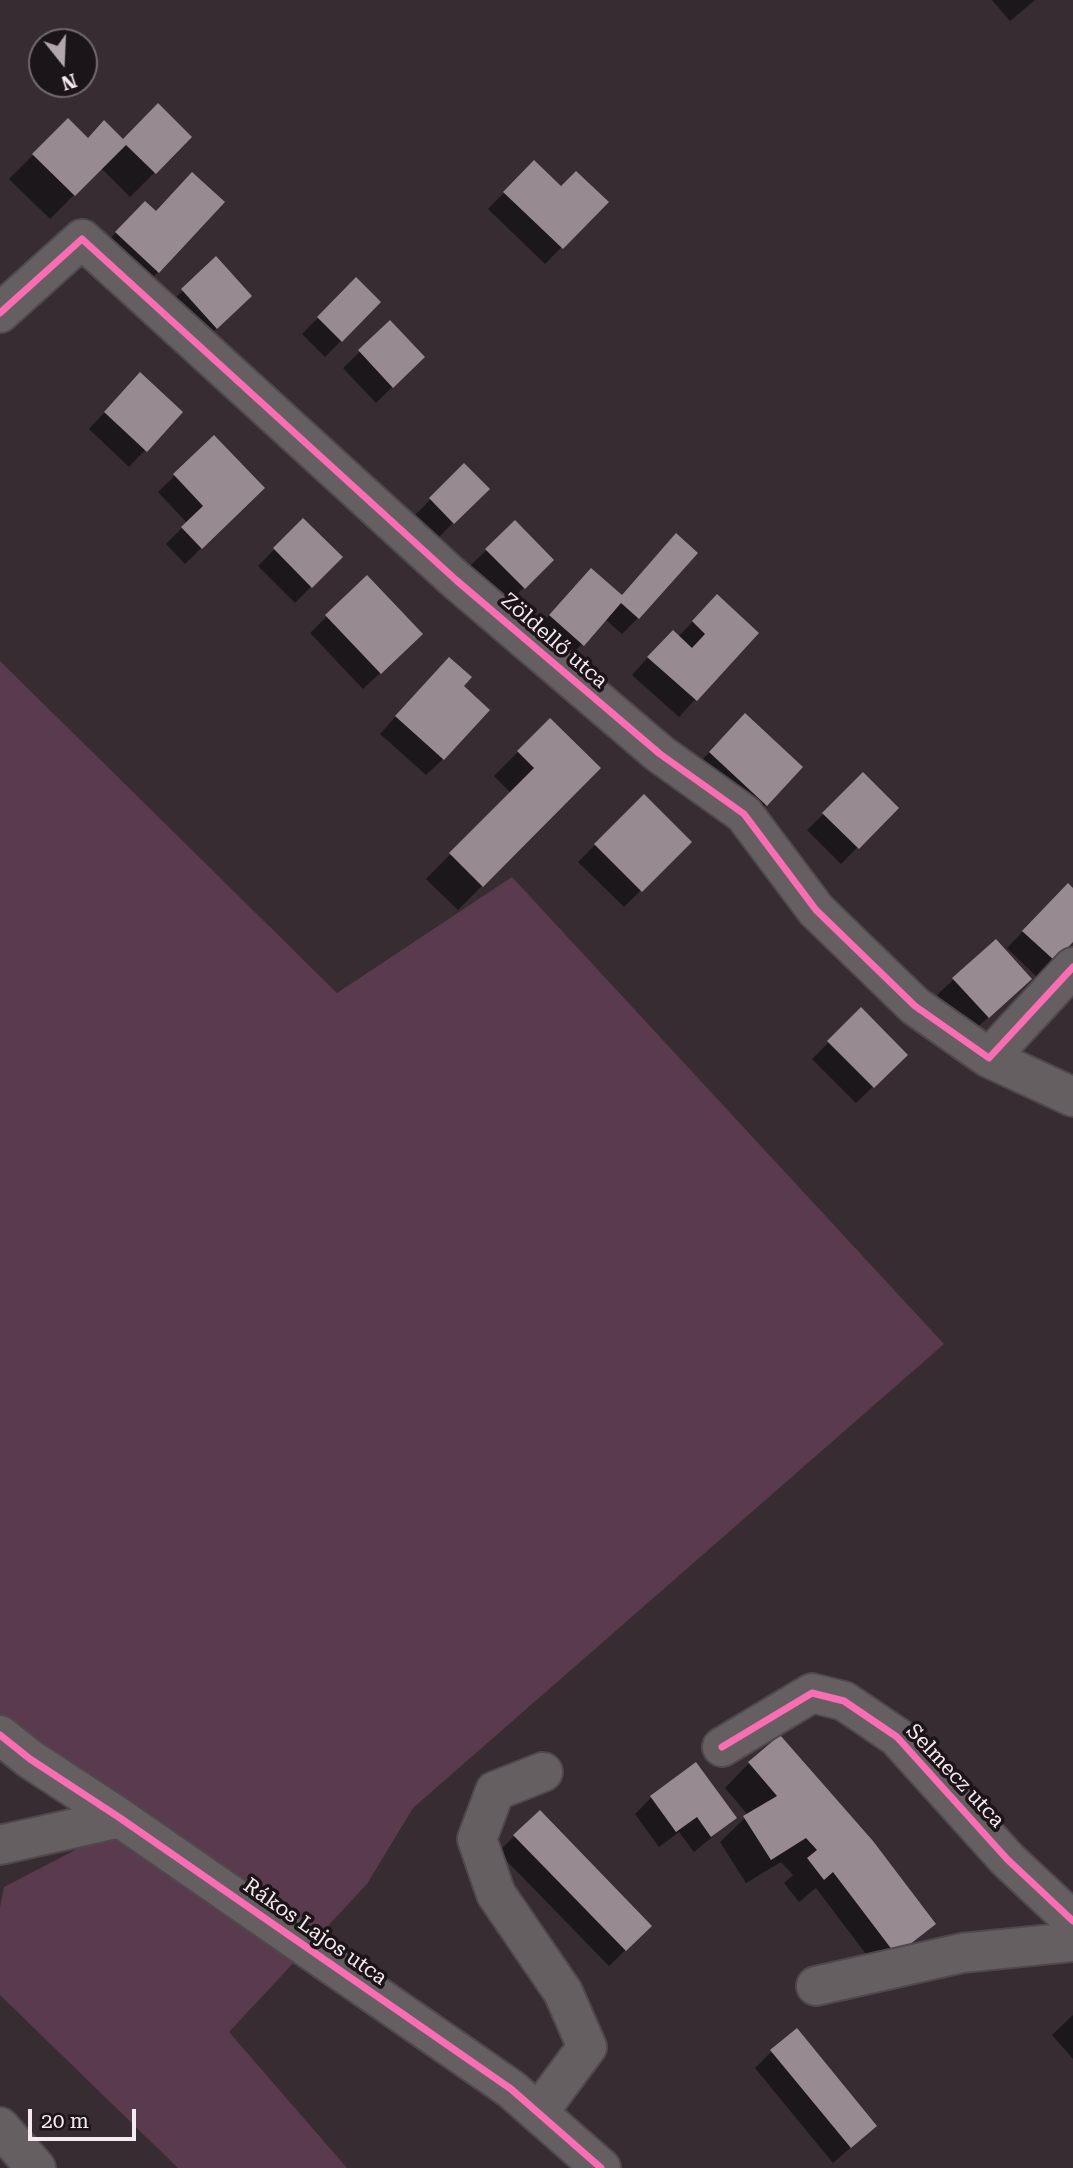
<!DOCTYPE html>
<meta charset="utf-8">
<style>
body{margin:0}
#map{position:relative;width:1073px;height:2168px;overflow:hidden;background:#362c31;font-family:"Roboto Serif",serif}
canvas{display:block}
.north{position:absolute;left:28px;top:28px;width:70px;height:70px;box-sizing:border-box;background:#1b1418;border:2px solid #726a6e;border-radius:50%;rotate:162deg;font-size:19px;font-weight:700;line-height:28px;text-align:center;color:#f5eaef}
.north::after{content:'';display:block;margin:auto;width:24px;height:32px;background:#b2a8ac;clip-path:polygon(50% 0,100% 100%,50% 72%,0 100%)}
.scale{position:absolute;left:28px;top:2109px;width:108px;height:32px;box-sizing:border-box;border:4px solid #f5eaef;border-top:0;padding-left:9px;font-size:21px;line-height:24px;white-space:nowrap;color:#f5eaef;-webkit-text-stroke:5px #1b1418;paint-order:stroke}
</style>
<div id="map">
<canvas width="1073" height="2168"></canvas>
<div class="north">N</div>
<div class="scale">20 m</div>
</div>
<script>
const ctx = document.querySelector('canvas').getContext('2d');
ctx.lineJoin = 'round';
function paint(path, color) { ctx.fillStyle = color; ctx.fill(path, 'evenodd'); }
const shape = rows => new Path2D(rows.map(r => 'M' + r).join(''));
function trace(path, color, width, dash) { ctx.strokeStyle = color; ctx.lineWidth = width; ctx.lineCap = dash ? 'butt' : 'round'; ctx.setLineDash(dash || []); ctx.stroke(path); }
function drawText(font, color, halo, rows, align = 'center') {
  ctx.font = font + ' "Roboto Serif",serif'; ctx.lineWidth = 7; ctx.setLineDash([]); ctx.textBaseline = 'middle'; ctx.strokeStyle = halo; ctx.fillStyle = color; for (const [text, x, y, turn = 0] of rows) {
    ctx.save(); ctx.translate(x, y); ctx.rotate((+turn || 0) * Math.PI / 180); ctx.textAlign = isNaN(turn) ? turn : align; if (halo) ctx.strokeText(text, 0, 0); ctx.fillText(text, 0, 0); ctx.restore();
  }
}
const green = shape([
 [0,661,337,993,512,877,944,1344,413,1808,367,1884,229,2032,347,2168,178,2168,0,1995,0,1907,4,1887,106,1834,0,1751]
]);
const shadow = shape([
 [992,0,1035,0,1010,21],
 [68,120,87,140,123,141,190,137,130,197,101,168,50,219,9,179],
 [534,162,561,188,606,202,545,264,488,209],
 [128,219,158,272,142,288,100,250],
 [216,259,234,312,200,344,166,307],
 [356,279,379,302,325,357,302,334],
 [390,323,423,357,376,403,343,368],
 [124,391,181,412,129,467,89,429],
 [214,438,263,488,185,564,166,544,187,523,158,492],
 [464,466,487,489,437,539,414,516],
 [303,520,340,557,295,603,258,566],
 [515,522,552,560,507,604,470,566],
 [660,552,638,618,622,634,605,619,566,661,533,633,574,587,621,597],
 [367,577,404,650,363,689,310,633],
 [701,613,756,633,679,717,632,675,656,648,678,637],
 [432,676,443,759,426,775,380,734],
 [550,720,599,768,458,910,426,879,511,793,494,776],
 [729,732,766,804,749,821,693,769],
 [863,775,896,808,841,864,807,830],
 [644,796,690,842,624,907,578,862],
 [1073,890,1073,940,1037,977,1007,948,1052,902],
 [954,979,1013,995,971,1033,937,995],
 [861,1010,906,1055,856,1103,812,1059],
 [749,1763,934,1924,878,1970,816,1888,799,1902,784,1883,793,1875,781,1862,746,1883,720,1842,748,1815,725,1788],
 [696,1765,735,1818,694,1852,679,1832,659,1847,635,1814,651,1798],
 [540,1812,650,1926,609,1966,498,1852],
 [1073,2015,1073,2059,1052,2035],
 [771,2052,875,2126,833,2163,755,2068]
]);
const building = shape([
 [158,103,192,137,156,174,126,145,75,196,32,154,68,118,88,138,104,120,123,139],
 [534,160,561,186,576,171,609,202,563,249,503,192],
 [192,172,225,202,159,273,115,232,145,201,156,211],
 [216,256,252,296,217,329,181,289],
 [356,277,381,302,342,342,317,317],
 [390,320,425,357,393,388,358,350],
 [140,372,183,412,147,452,104,412],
 [214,435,265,488,202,549,181,527,203,506,173,474],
 [464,463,490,489,454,524,429,498],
 [303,518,343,557,312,588,273,548],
 [515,520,554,560,525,589,485,549],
 [676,533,698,553,639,619,621,603,584,646,549,615,591,568,622,595],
 [367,575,423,634,381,674,325,615],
 [717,594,759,633,697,701,647,657,673,630,692,648,705,634,692,621],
 [449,657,472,677,464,686,490,710,444,760,395,716],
 [745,713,803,767,767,806,709,752],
 [550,718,601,768,483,887,449,853,534,768,517,751],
 [863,772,899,808,859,849,822,813],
 [644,794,692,842,642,892,594,844],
 [1068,883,1073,888,1073,942,1055,961,1022,931],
 [996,939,1032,979,989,1018,952,978],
 [861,1007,908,1055,874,1088,827,1041],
 [780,1735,873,1841,936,1924,896,1955,833,1872,824,1880,807,1858,817,1850,806,1838,771,1860,743,1816,777,1796,748,1762],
 [696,1762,737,1818,711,1837,697,1817,676,1832,650,1796],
 [540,1810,652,1926,626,1951,513,1835],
 [797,2028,877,2126,851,2148,770,2050]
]);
const minor = shape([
 [0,313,82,239,456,580,660,754,744,814,816,910,915,1006,989,1058,1073,967],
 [989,1058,1073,1097],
 [0,1735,30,1759,120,1818,511,2089,601,2168],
 [722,1747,812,1693,844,1701,897,1737,1007,1859,1073,1921],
 [0,1845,120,1818],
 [816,1986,962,1953,1073,1942],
 [538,2113,587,2047,563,1992,496,1894,477,1839,495,1791,543,1772],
 [0,2127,36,2168]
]);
const cycleway = shape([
 [0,313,82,239,456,580,660,754,744,814,816,910,915,1006,989,1058,1073,967],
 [0,1735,30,1759,120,1818,511,2089,601,2168],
 [722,1747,812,1693,844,1701,897,1737,1007,1859,1073,1921]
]);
const streetNames = [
 ["Zöldellő utca",554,641,41],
 ["Selmecz utca",955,1776,47],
 ["Rákos Lajos utca",315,1932,35]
];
paint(green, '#5a3b4d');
paint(shadow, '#0007');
paint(building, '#988a91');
trace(minor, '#50484d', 42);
trace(minor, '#665f62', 38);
trace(cycleway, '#f96db3', 7);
drawText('21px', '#f5eaef', '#1b1418', streetNames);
</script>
